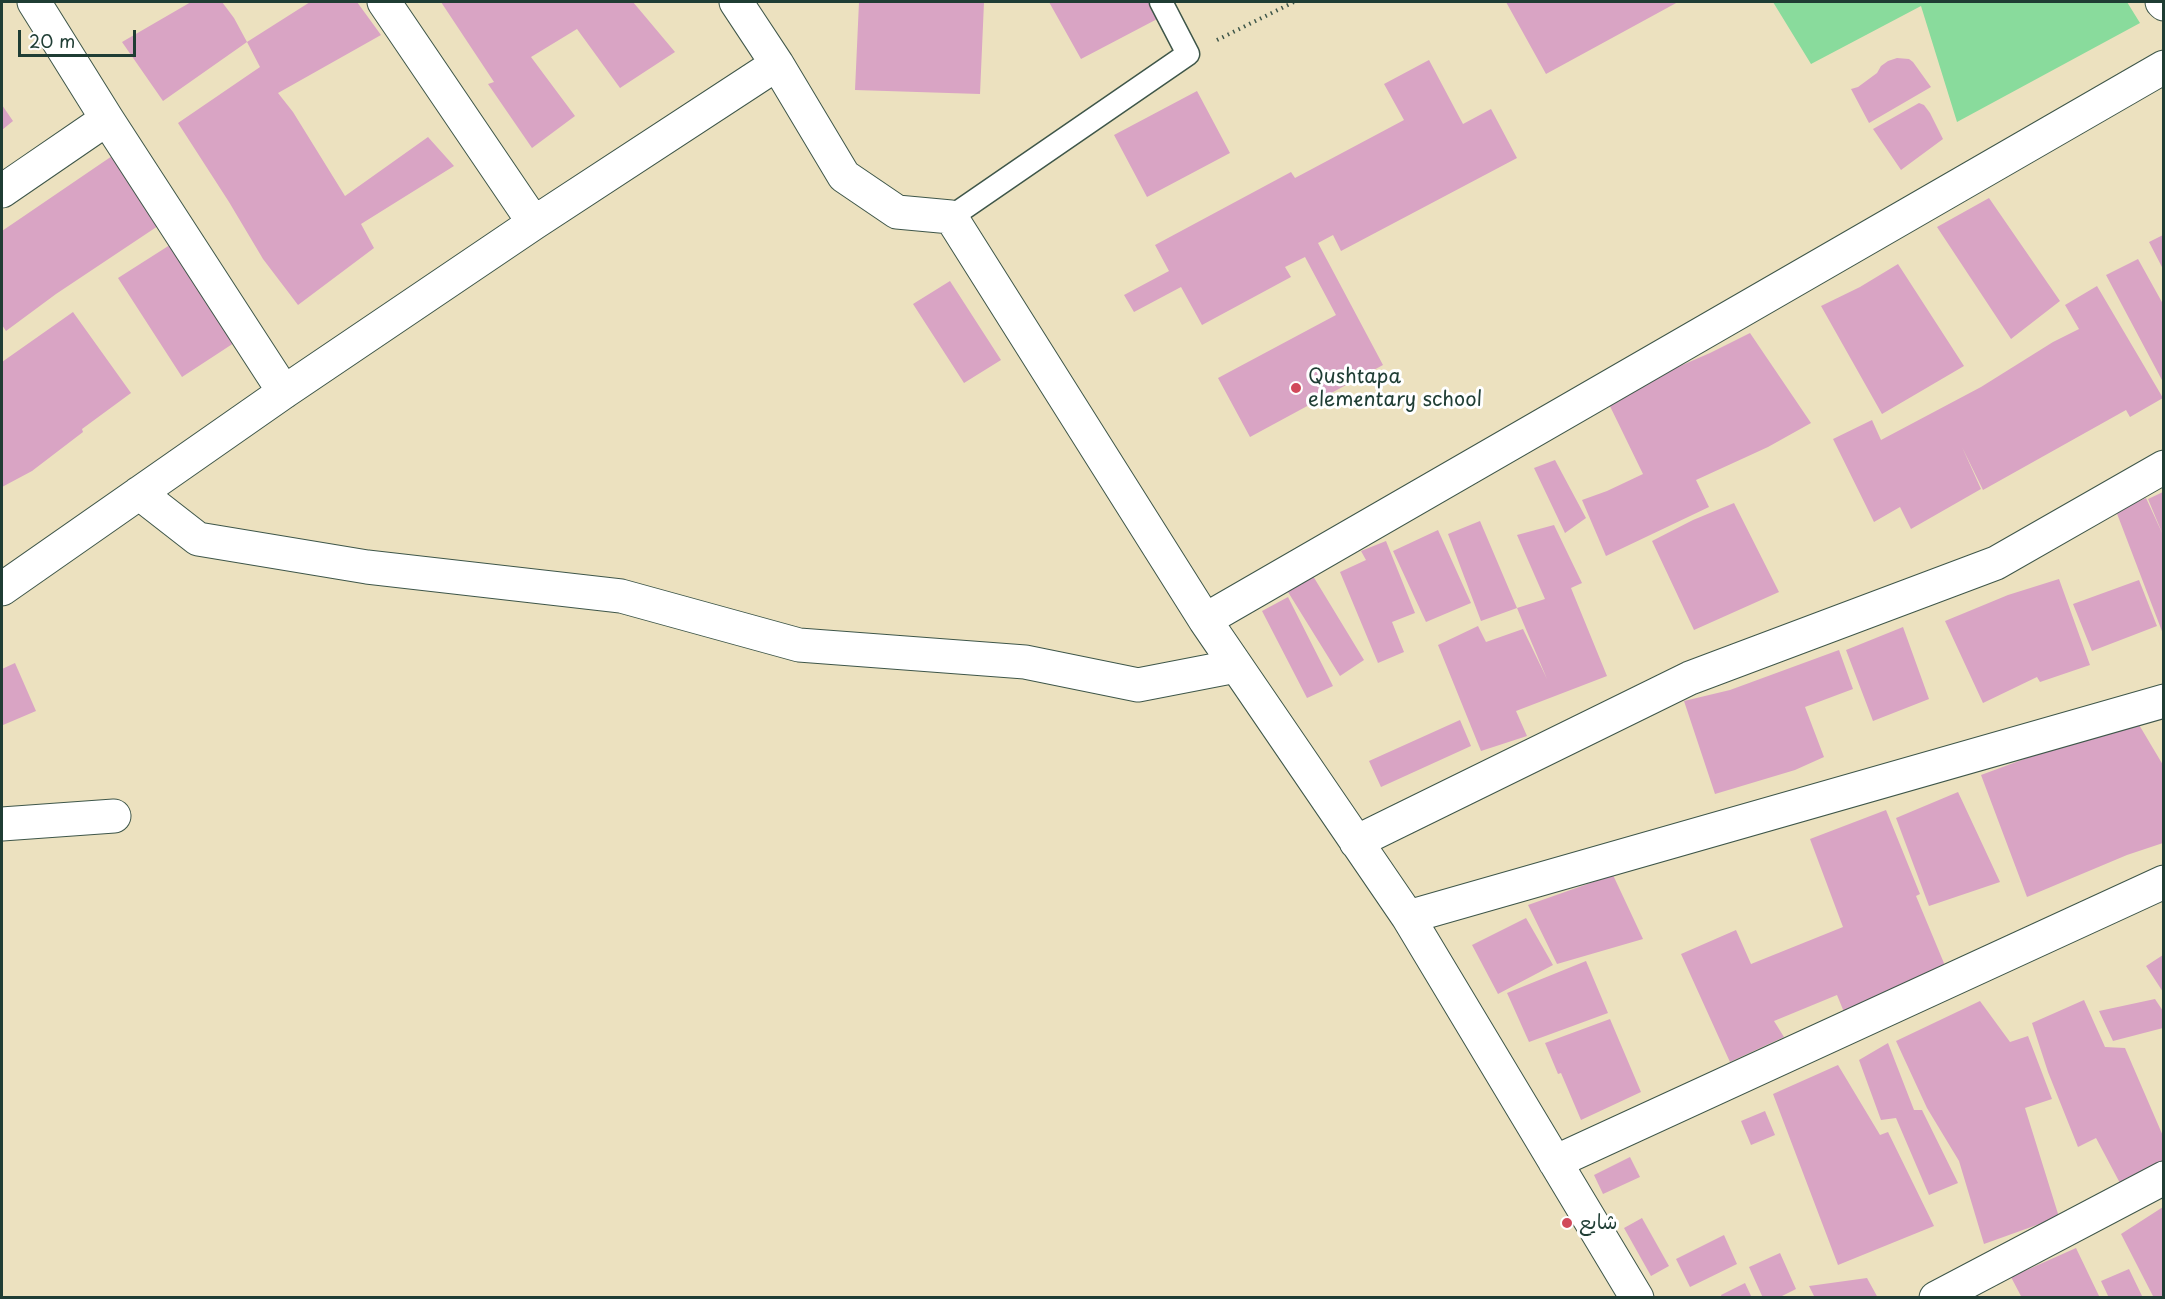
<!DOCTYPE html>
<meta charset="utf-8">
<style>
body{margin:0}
#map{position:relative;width:2165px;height:1299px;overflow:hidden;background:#ece1bf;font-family:"Playpen Sans",sans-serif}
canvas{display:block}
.frame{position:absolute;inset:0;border:3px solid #1f3d34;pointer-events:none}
.scale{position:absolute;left:18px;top:30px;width:118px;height:27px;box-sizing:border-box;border:3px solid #1f3d34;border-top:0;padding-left:8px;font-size:18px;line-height:21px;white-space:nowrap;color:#1f3d34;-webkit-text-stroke:4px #fff;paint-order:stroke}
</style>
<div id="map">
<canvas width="2165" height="1299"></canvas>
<div class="frame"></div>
<div class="scale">20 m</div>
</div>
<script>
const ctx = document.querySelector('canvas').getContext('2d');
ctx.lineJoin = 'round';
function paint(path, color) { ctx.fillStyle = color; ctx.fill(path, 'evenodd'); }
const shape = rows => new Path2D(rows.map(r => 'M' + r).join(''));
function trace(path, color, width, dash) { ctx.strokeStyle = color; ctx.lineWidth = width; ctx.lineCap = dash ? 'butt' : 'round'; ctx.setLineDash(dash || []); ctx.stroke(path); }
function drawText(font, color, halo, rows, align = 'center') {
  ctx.font = font + ' "Playpen Sans","Playpen Sans Arabic",sans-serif'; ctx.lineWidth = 6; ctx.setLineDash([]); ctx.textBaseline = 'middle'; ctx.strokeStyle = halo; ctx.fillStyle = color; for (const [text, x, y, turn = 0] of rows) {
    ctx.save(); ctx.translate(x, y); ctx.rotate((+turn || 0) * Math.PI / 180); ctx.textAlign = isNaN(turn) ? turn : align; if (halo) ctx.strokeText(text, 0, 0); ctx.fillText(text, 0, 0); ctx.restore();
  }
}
const green = shape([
 [1773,2,2127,2,2140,23,1957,122,1921,6,1811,64]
]);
const building = shape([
 [191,2,222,2,234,18,247,42,310,2,357,2,381,35,278,93,293,112,345,196,428,137,454,166,361,224,374,248,298,305,263,259,229,202,178,123,260,67,247,42,163,101,122,42],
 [441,2,633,2,675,52,620,88,577,29,531,57,575,116,532,148,488,84,494,82],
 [859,2,984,2,980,94,855,90],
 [1049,2,1153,2,1161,17,1081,59],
 [1506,2,1678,2,1546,74],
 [1897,58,1909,59,1913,62,1931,87,1869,123,1851,89,1858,87,1877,73,1881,66,1888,61],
 [1429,60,1463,124,1491,109,1517,158,1341,251,1333,235,1318,243,1383,365,1250,437,1218,378,1336,315,1305,257,1285,267,1291,277,1202,325,1181,287,1134,312,1124,295,1169,271,1155,245,1291,172,1295,178,1404,120,1384,84],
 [1197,91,1230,153,1147,197,1114,135],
 [1919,103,1924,105,1930,113,1943,139,1901,170,1873,129],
 [2,105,13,121,2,130],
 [115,154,161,224,56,294,6,331,2,325,2,231],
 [1989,198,2060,301,2011,339,1937,227],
 [2163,235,2163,269,2149,242],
 [173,243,237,341,182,377,118,278],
 [2138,259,2163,304,2163,382,2106,275],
 [1898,264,1964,366,1882,414,1821,306,1860,287],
 [950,281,1001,360,964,383,913,304],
 [2097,286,2163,398,2130,417,2126,410,1983,490,1962,447,1981,489,1911,529,1900,507,1874,522,1833,439,1872,420,1881,440,1981,387,2053,342,2079,329,2065,305],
 [73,312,131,393,82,429,83,432,32,471,2,487,2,362],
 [1750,333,1811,423,1768,447,1696,480,1709,507,1606,556,1582,500,1607,491,1643,474,1606,398,1710,353],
 [1555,460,1586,518,1565,533,1534,468],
 [2163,492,2163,634,2116,511,2146,498,2163,535,2148,499],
 [1734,503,1779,592,1694,630,1652,541,1693,520],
 [1480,521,1517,608,1545,599,1517,535,1554,525,1582,583,1571,588,1607,676,1516,711,1527,736,1481,751,1438,645,1478,626,1486,642,1523,629,1547,679,1517,608,1481,621,1448,534],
 [1438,530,1471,603,1426,622,1393,551],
 [1386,541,1415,613,1392,622,1404,652,1378,663,1340,572,1366,560,1361,551],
 [1313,576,1364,660,1340,676,1288,592],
 [2059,579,2090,665,2040,682,2037,677,1983,703,1945,621,2008,595],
 [2139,580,2157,626,2092,651,2073,604],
 [1288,597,1333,686,1307,698,1262,611],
 [1903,627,1929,699,1873,721,1846,650],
 [1839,650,1853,689,1805,707,1824,757,1795,770,1715,794,1684,701,1730,690],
 [15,663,36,711,3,725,2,669],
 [2135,718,2163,765,2163,843,2127,855,2027,897,1981,775],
 [1460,720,1471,746,1381,787,1369,761],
 [1958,792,2000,882,1929,906,1896,818],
 [1886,810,1920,894,1916,896,1946,968,1844,1012,1837,995,1774,1021,1784,1037,1730,1062,1681,954,1736,930,1751,964,1843,927,1810,839],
 [1613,875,1643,939,1557,964,1528,905],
 [1526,918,1553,965,1498,994,1472,945],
 [2163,955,2163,992,2146,966],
 [1586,961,1608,1013,1529,1042,1507,993],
 [2155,999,2163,1011,2163,1028,2113,1041,2099,1011],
 [2084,1000,2105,1047,2125,1048,2163,1136,2163,1165,2121,1185,2096,1138,2078,1147,2048,1072,2032,1023],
 [1980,1001,2010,1042,2028,1036,2052,1099,2025,1108,2059,1217,1984,1244,1959,1161,1927,1108,1896,1041],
 [1610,1019,1641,1092,1581,1120,1561,1073,1558,1074,1545,1043],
 [1888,1043,1914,1110,1922,1110,1958,1183,1929,1195,1896,1118,1881,1120,1859,1060],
 [1838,1065,1880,1135,1888,1132,1934,1226,1838,1265,1773,1094],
 [1765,1111,1775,1135,1751,1145,1741,1121],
 [1630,1157,1640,1177,1603,1194,1594,1175],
 [2163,1207,2163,1298,2154,1298,2121,1234],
 [1642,1218,1669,1266,1651,1276,1624,1228],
 [1724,1235,1737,1264,1690,1287,1676,1259],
 [2076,1248,2100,1298,2022,1298,2011,1277],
 [1780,1253,1796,1289,1778,1298,1763,1298,1749,1267],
 [2129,1269,2143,1298,2109,1298,2101,1281],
 [1867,1278,1878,1298,1815,1298,1809,1286],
 [1745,1283,1752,1298,1722,1298,1721,1295]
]);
const path = shape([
 [1217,40,1294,2]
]);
const service = shape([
 [951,217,1188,54,1161,2]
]);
const minor = shape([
 [34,2,107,119,284,392],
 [384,2,534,223],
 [736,2,777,64,844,176,897,212,951,217,1205,620,1408,917,1637,1298],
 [2162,2,2164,4],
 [2,191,107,119],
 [139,493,198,539,367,567,621,596,799,645,1025,662,1138,685,1236,666],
 [2,589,284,392,534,223,777,64],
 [1205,620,2164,67],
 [2,824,114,816],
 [1356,842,1690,678,1996,563,2164,467],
 [1408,917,2164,701],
 [1555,1162,2164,882],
 [1936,1298,2164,1178]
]);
const markers = [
 [1296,388,6,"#d1495b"],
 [1567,1223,6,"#d1495b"]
];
const poiNames = [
 ["Qushtapa",1308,377],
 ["elementary school",1308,400],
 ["شايع",1579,1223]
];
paint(green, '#89db9c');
paint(building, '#d9a4c4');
trace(service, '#3e5649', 25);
trace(minor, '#3e5649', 35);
trace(path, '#3e5649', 4, [1.5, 4.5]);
trace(service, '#fff', 22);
trace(minor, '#fff', 33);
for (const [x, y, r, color] of markers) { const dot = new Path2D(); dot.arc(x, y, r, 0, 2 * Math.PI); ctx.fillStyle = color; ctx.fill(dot); trace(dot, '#fff', 2); }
drawText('20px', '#1f3d34', '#fff', poiNames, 'left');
</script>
